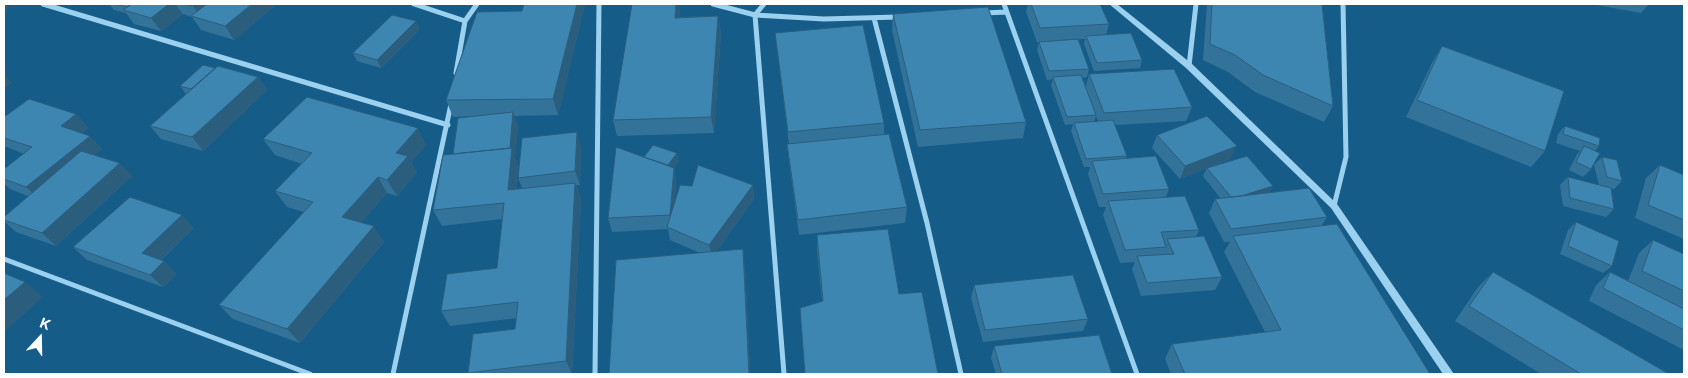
<!DOCTYPE html>
<style>
body{margin:0}
#map{position:relative;width:1688px;height:378px;overflow:hidden;background:#155c89;font-family:Inter,sans-serif}
canvas{display:block}
.frame{position:absolute;inset:0;border:5px solid #fff;pointer-events:none}
.north{position:absolute;left:15px;top:313px;width:50px;height:50px;-webkit-text-stroke:4px #155c89;paint-order:stroke;rotate:21deg;font-size:14px;font-weight:700;line-height:20px;text-align:center;color:#fff}
.north::after{content:'';display:block;margin:auto;width:18px;height:22px;background:#fff;clip-path:polygon(50% 0,100% 100%,50% 72%,0 100%)}
</style>
<div id="map">
<canvas width="1688" height="378"></canvas>
<div class="frame"></div>
<div class="north">K</div>
</div>
<script>
const ctx = document.querySelector('canvas').getContext('2d');
ctx.lineJoin = 'round';
const shape = rows => new Path2D(rows.map(r => 'M' + r).join(''));
function trace(path, color, width, dash) { ctx.strokeStyle = color; ctx.lineWidth = width; ctx.lineCap = dash ? 'butt' : 'round'; ctx.setLineDash(dash || []); ctx.stroke(path); }
function paint(path, color) { ctx.fillStyle = color; ctx.fill(path, 'evenodd'); }
const minor = shape([
 [43,4,448,125],
 [414,4,465,21],
 [713,4,755,15,824,19,898,17],
 [764,4,755,15,784,374],
 [1004,4,1137,374],
 [984,13,1006,12],
 [874,18,927,223,961,374],
 [1189,66,1196,4],
 [456,73,465,21,477,4],
 [1334,206,1346,157,1343,4],
 [4,259,310,374],
 [393,374,451,104],
 [595,374,599,4]
]);
const tertiary = shape([
 [1109,4,1117,4,1192,64,1337,204,1454,374,1443,374,1331,208,1186,68,1109,4]
]);
const wall = shape([
 [109,4,277,4,234,40,201,30,192,17,183,14,161,31,134,24,126,13,114,10],
 [524,4,585,4,558,115,514,116,518,126,515,157,518,164,516,189,522,188,518,178,581,146,580,185,576,185,581,199,572,374,468,374,468,373,515,329,517,318,450,326,441,311,497,268,502,219,442,226,433,210,453,154,476,116,453,117,446,100,522,11],
 [1028,4,1100,4,1109,24,1106,35,1142,60,1140,68,1094,71,1084,44,1085,39,1061,40,1089,69,1087,77,1082,78,1086,86,1089,74,1192,107,1186,121,1115,125,1127,156,1126,158,1169,189,1166,197,1199,230,1196,237,1222,277,1215,290,1141,296,1132,269,1135,262,1120,263,1103,215,1106,207,1099,207,1088,174,1090,167,1084,167,1071,131,1073,124,1065,125,1051,85,1053,79,1047,80,1037,50,1039,42,1037,42,1026,12],
 [1096,116,1098,121,1094,121],
 [1207,4,1322,4,1333,106,1324,122,1255,92,1228,72,1203,60],
 [1591,4,1649,4,1641,13],
 [680,9,679,17,718,16,721,33,714,133,617,136,613,120],
 [893,14,1026,122,1023,138,918,147,892,30],
 [420,29,381,68,357,61,353,53],
 [775,33,884,123,884,134,907,207,905,223,799,235,789,161,787,144,789,144,777,49],
 [1442,46,1545,151,1531,167,1406,117,1432,63],
 [215,68,258,77,267,90,203,151,161,139,150,126,186,94,180,86],
 [76,114,88,128,82,133,102,149,94,155,132,176,56,246,16,232,4,221,4,217,28,196,10,189,4,184,4,169,24,154,4,146,4,117],
 [1565,126,1599,146,1595,151,1591,169,1583,177,1569,170,1577,154,1580,151,1556,143,1558,134],
 [1157,135,1230,159,1208,168,1327,217,1322,225,1430,374,1171,374,1165,359,1172,344,1265,332,1224,252,1230,242,1224,242,1209,213,1215,199,1221,199,1203,176,1207,168,1180,179,1152,148],
 [263,139,426,145,411,162,417,173,397,196,387,193,361,223,384,242,300,343,233,319,219,305,304,212,287,207,275,191,302,164,275,155],
 [644,157,679,161,674,168,676,181,675,200,692,186,753,185,754,199,716,252,745,265,750,374,609,374,700,253,670,240,668,229,612,232,608,218],
 [1602,157,1622,181,1614,189,1608,188,1614,209,1606,217,1563,206,1560,185,1568,177,1599,185,1594,165],
 [1660,165,1684,175,1684,239,1635,218,1646,178],
 [1576,222,1612,266,1603,273,1560,254,1568,230],
 [194,228,161,260,164,261,176,274,163,287,87,260,73,247],
 [817,235,899,294,822,301,817,250],
 [1653,240,1684,254,1684,350,1589,301,1596,285,1610,272,1628,281,1639,253],
 [1493,272,1669,374,1541,374,1455,321,1478,287],
 [974,285,1088,319,1083,331,983,342,971,298],
 [994,346,1112,374,996,374,991,358]
]);
const shadedWall = shape([
 [4,4,5,4,9,8,4,12],
 [169,4,175,4,183,14,161,31,151,18],
 [196,4,222,4,202,20,193,6],
 [252,4,277,4,234,40,225,26],
 [577,4,585,4,558,115,553,99],
 [676,4,679,4,680,9,678,34,675,18],
 [718,16,721,33,714,133,711,117],
 [416,21,420,29,381,68,377,60],
 [4,74,12,83,4,89],
 [258,77,267,90,203,151,192,137],
 [513,112,518,126,515,157,518,164,514,206,508,190,511,152,510,148],
 [76,114,88,128,74,139,61,126],
 [418,128,426,145,411,162,417,173,397,196,387,180,396,153],
 [577,132,581,146,580,185,575,171],
 [90,136,102,149,40,200,26,187],
 [1237,146,1230,159,1180,179,1185,166],
 [677,153,679,161,674,168,676,181,673,228,670,215,670,173,668,165],
 [120,163,132,176,56,246,42,233],
 [378,177,387,193,353,233,342,217],
 [575,183,581,199,572,374,566,361],
 [753,185,754,199,712,258,709,245],
 [1273,186,1269,194,1232,199],
 [182,215,194,228,154,266,142,253],
 [374,226,384,242,300,343,287,329],
 [743,249,745,265,750,374,749,374],
 [164,261,176,274,163,287,150,275],
 [25,282,43,297,4,332,4,300]
]);
const building = shape([
 [115,4,132,4,127,7,115,4],
 [132,4,169,4,151,18,123,10,132,4],
 [184,4,196,4,193,6,184,4],
 [207,4,252,4,225,26,191,16,207,4],
 [524,4,577,4,553,99,446,100,477,12,522,11,524,4],
 [632,4,676,4,675,18,718,16,711,117,613,120,632,4],
 [1031,4,1100,4,1109,24,1040,28,1031,4],
 [1212,4,1322,4,1333,106,1263,75,1235,55,1210,44,1212,4],
 [988,7,1026,122,920,130,893,14,988,7],
 [392,15,416,21,377,60,353,53,392,15],
 [863,25,884,123,788,132,775,33,863,25],
 [1131,33,1142,60,1097,63,1086,36,1131,33],
 [1078,39,1089,69,1049,71,1039,42,1078,39],
 [1442,46,1564,91,1545,151,1417,100,1442,46],
 [203,65,215,68,191,89,180,86,203,65],
 [218,66,258,77,192,137,150,126,218,66],
 [1174,69,1192,107,1104,113,1089,74,1174,69],
 [1081,75,1096,115,1067,117,1053,77,1081,75],
 [307,97,418,128,396,153,408,156,387,180,378,177,342,217,374,226,287,329,219,305,313,202,275,191,312,153,263,139,307,97],
 [29,99,76,114,61,126,90,136,26,187,4,179,4,169,32,147,4,138,4,117,29,99],
 [513,112,510,148,453,154,458,118,513,112],
 [1207,116,1237,146,1185,166,1157,135,1207,116],
 [1113,120,1127,156,1086,159,1074,123,1113,120],
 [1565,126,1600,138,1599,146,1563,134,1565,126],
 [577,132,575,171,518,178,522,138,577,132],
 [889,134,907,207,798,220,787,144,889,134],
 [653,145,677,153,668,165,644,157,653,145],
 [1584,146,1600,153,1591,169,1576,162,1584,146],
 [616,147,674,168,670,215,608,218,616,147],
 [512,148,508,190,575,183,566,361,468,373,473,334,515,329,518,302,441,311,447,274,497,268,504,203,433,210,443,155,512,148],
 [81,151,120,163,42,233,4,220,4,217,81,151],
 [1156,156,1169,189,1103,194,1092,161,1156,156],
 [1247,156,1273,186,1241,196,1231,197,1207,168,1247,156],
 [1602,157,1617,160,1622,181,1607,177,1602,157],
 [698,165,753,185,709,245,667,227,680,185,692,186,698,165],
 [1660,165,1684,175,1684,220,1648,205,1660,165],
 [1568,177,1611,188,1614,209,1570,198,1568,177],
 [1309,188,1327,217,1231,229,1215,199,1309,188],
 [1185,196,1199,230,1161,232,1166,247,1125,250,1108,201,1185,196],
 [130,197,182,215,142,253,164,261,150,275,73,247,130,197],
 [1576,222,1619,241,1612,266,1568,246,1576,222],
 [1337,224,1430,374,1185,374,1172,344,1281,330,1233,236,1337,224],
 [888,229,899,294,922,292,938,374,805,374,800,308,823,301,817,235,888,229],
 [1204,236,1222,277,1147,283,1137,256,1174,254,1167,239,1204,236],
 [1653,240,1684,254,1684,291,1642,271,1653,240],
 [743,249,749,374,609,374,616,260,743,249],
 [1493,272,1669,374,1581,374,1469,306,1493,272],
 [1610,272,1684,309,1684,330,1603,288,1610,272],
 [4,273,25,282,4,300,4,273],
 [1073,275,1088,319,985,330,974,285,1073,275],
 [1099,335,1112,374,1002,374,994,346,1099,335]
]);
trace(minor, '#9cd0ef', 5);
paint(tertiary, '#9cd0ef');
paint(wall, '#347399');
paint(shadedWall, '#2b5e7d');
paint(building, '#3d86b2');
trace(building, '#2b5e7d', 1);
</script>
